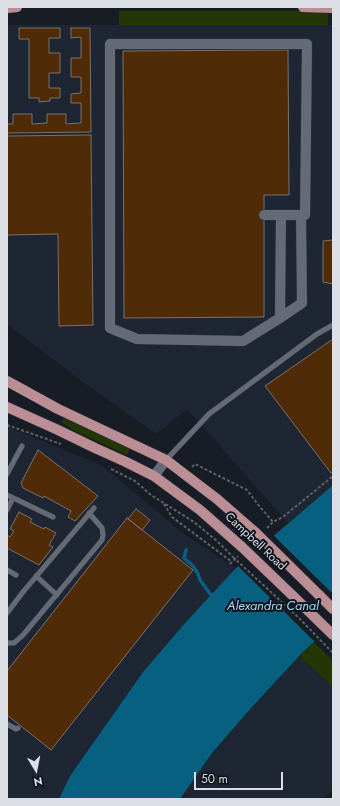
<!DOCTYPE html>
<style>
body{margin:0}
#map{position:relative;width:340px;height:806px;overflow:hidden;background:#171c25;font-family:Jost,sans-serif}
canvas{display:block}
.frame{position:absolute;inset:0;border:8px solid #dbdfe5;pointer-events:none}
.north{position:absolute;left:16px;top:750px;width:40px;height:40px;-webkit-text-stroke:3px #0e131c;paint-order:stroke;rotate:170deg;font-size:11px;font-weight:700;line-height:16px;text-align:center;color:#dbdfe5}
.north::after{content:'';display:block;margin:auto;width:14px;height:18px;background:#dbdfe5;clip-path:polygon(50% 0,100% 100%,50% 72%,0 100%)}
.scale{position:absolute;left:194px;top:772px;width:89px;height:18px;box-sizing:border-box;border:2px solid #dbdfe5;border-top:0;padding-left:5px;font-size:12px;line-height:14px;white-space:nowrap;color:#dbdfe5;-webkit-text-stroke:3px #0e131c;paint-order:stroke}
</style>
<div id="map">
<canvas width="340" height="806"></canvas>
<div class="frame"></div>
<div class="north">N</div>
<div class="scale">50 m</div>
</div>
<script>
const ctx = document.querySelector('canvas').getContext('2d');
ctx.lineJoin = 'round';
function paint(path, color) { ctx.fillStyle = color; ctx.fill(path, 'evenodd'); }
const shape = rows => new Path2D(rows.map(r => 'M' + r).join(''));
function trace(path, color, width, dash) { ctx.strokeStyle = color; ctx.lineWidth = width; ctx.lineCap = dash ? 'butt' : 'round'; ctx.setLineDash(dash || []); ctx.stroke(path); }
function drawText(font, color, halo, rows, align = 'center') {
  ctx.font = font + ' Jost,sans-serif'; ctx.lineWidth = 4; ctx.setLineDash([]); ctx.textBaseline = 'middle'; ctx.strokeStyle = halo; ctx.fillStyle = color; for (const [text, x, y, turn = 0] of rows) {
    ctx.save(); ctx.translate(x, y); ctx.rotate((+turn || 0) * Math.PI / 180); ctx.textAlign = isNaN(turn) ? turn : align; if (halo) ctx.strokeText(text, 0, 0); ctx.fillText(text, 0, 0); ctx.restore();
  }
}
const built = shape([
 [7,25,333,25,333,485,288,523,187,409,156,434,80,380,7,324],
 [7,426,103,466,183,533,236,568,185,623,143,672,70,776,59,799,7,799],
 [302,653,301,658,333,687,333,789,323,799,180,799,212,753,253,706]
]);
const green = shape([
 [119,11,328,11,328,25,119,25],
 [64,418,130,449,127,455,77,432,61,422],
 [314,642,333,661,333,687,301,658,302,653]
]);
const water = shape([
 [333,485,333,624,302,653,253,706,212,753,180,799,59,799,70,776,143,672,185,623,236,568]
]);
const pier = shape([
 [272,534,333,594,333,626,316,643,237,565]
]);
const stream = shape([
 [186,550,184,558,193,566,198,574,200,580,211,595]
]);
const building = shape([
 [19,28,60,28,60,38,49,38,49,53,60,53,60,73,49,73,49,88,60,88,60,98,50,98,50,101,39,102,39,98,29,98,29,39,19,39,19,28],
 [71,28,90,28,91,132,7,133,7,124,13,124,13,114,32,114,32,124,47,123,47,114,66,114,66,124,81,123,81,103,71,103,71,94,81,93,81,77,71,77,71,58,81,58,81,37,71,38,71,28],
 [288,50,289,195,264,195,264,317,124,318,123,51,288,50],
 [91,135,93,325,59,326,58,234,7,235,7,136,91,135],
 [333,240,333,284,323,282,323,241,333,240],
 [333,339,333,472,331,473,265,386,333,339],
 [38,450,98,496,75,521,68,517,71,511,44,496,43,498,23,488,21,483,38,450],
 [136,509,150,520,142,530,128,519,136,509],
 [19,512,32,519,30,522,44,529,45,527,56,533,49,545,53,547,39,565,7,548,7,535,10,537,14,531,10,529,19,512],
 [127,518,193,570,51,750,7,715,7,671,127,518]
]);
const path = shape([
 [7,425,61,444],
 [192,467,195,464,247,490,260,507,273,522],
 [111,469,135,481,151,495,194,522,217,541,233,557],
 [164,504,172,517,232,562],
 [267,528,273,522,283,517,333,476],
 [230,564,238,556],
 [327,647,333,653]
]);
const service = shape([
 [166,460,209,414,317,334,333,325],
 [7,474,22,446],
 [7,495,53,517],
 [7,510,13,498],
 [7,570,16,575],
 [36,576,57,595],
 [7,613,23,592,94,508],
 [7,643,14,643,23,635,102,540,103,535,102,528,89,513],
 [7,724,16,729,18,728]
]);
const minor = shape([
 [264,215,305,215,307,44,110,44,110,328,137,339,243,341,280,318,281,215],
 [280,318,302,303,301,215],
 [154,476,166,460]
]);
const primary = shape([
 [303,7,333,8],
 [7,8,17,7],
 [7,381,58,409,166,460,217,499,256,533],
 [7,407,58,430,95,448,126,462,154,476,200,510,242,547],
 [292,595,333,635],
 [319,595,333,609]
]);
const pathBridge = shape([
 [233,557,299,618,327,647]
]);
const primaryBridge = shape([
 [256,533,319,595],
 [242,547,292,595]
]);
const streetNames = [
 ["Campbell Road",255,542,43]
];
const waterNames = [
 ["Alexandra Canal",273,607]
];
paint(built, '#1e2634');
paint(green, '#243603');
paint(water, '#076080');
paint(pier, '#171c25');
trace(stream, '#076080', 3.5);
paint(building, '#502b08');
trace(building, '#7c7169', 1);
trace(service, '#33373d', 6);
trace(minor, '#33373d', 11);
trace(primary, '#33373d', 11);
trace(path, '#5c6068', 2, [3, 2]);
trace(service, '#656b76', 5);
trace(minor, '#656b76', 10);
trace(primary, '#bb8e95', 10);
trace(primaryBridge, '#33373d', 11, []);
trace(pathBridge, '#5c6068', 2, [3, 2]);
trace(primaryBridge, '#bb8e95', 10);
drawText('12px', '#dbdfe5', '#0e131c', streetNames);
drawText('italic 13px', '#9fd9f6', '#0e131c', waterNames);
</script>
